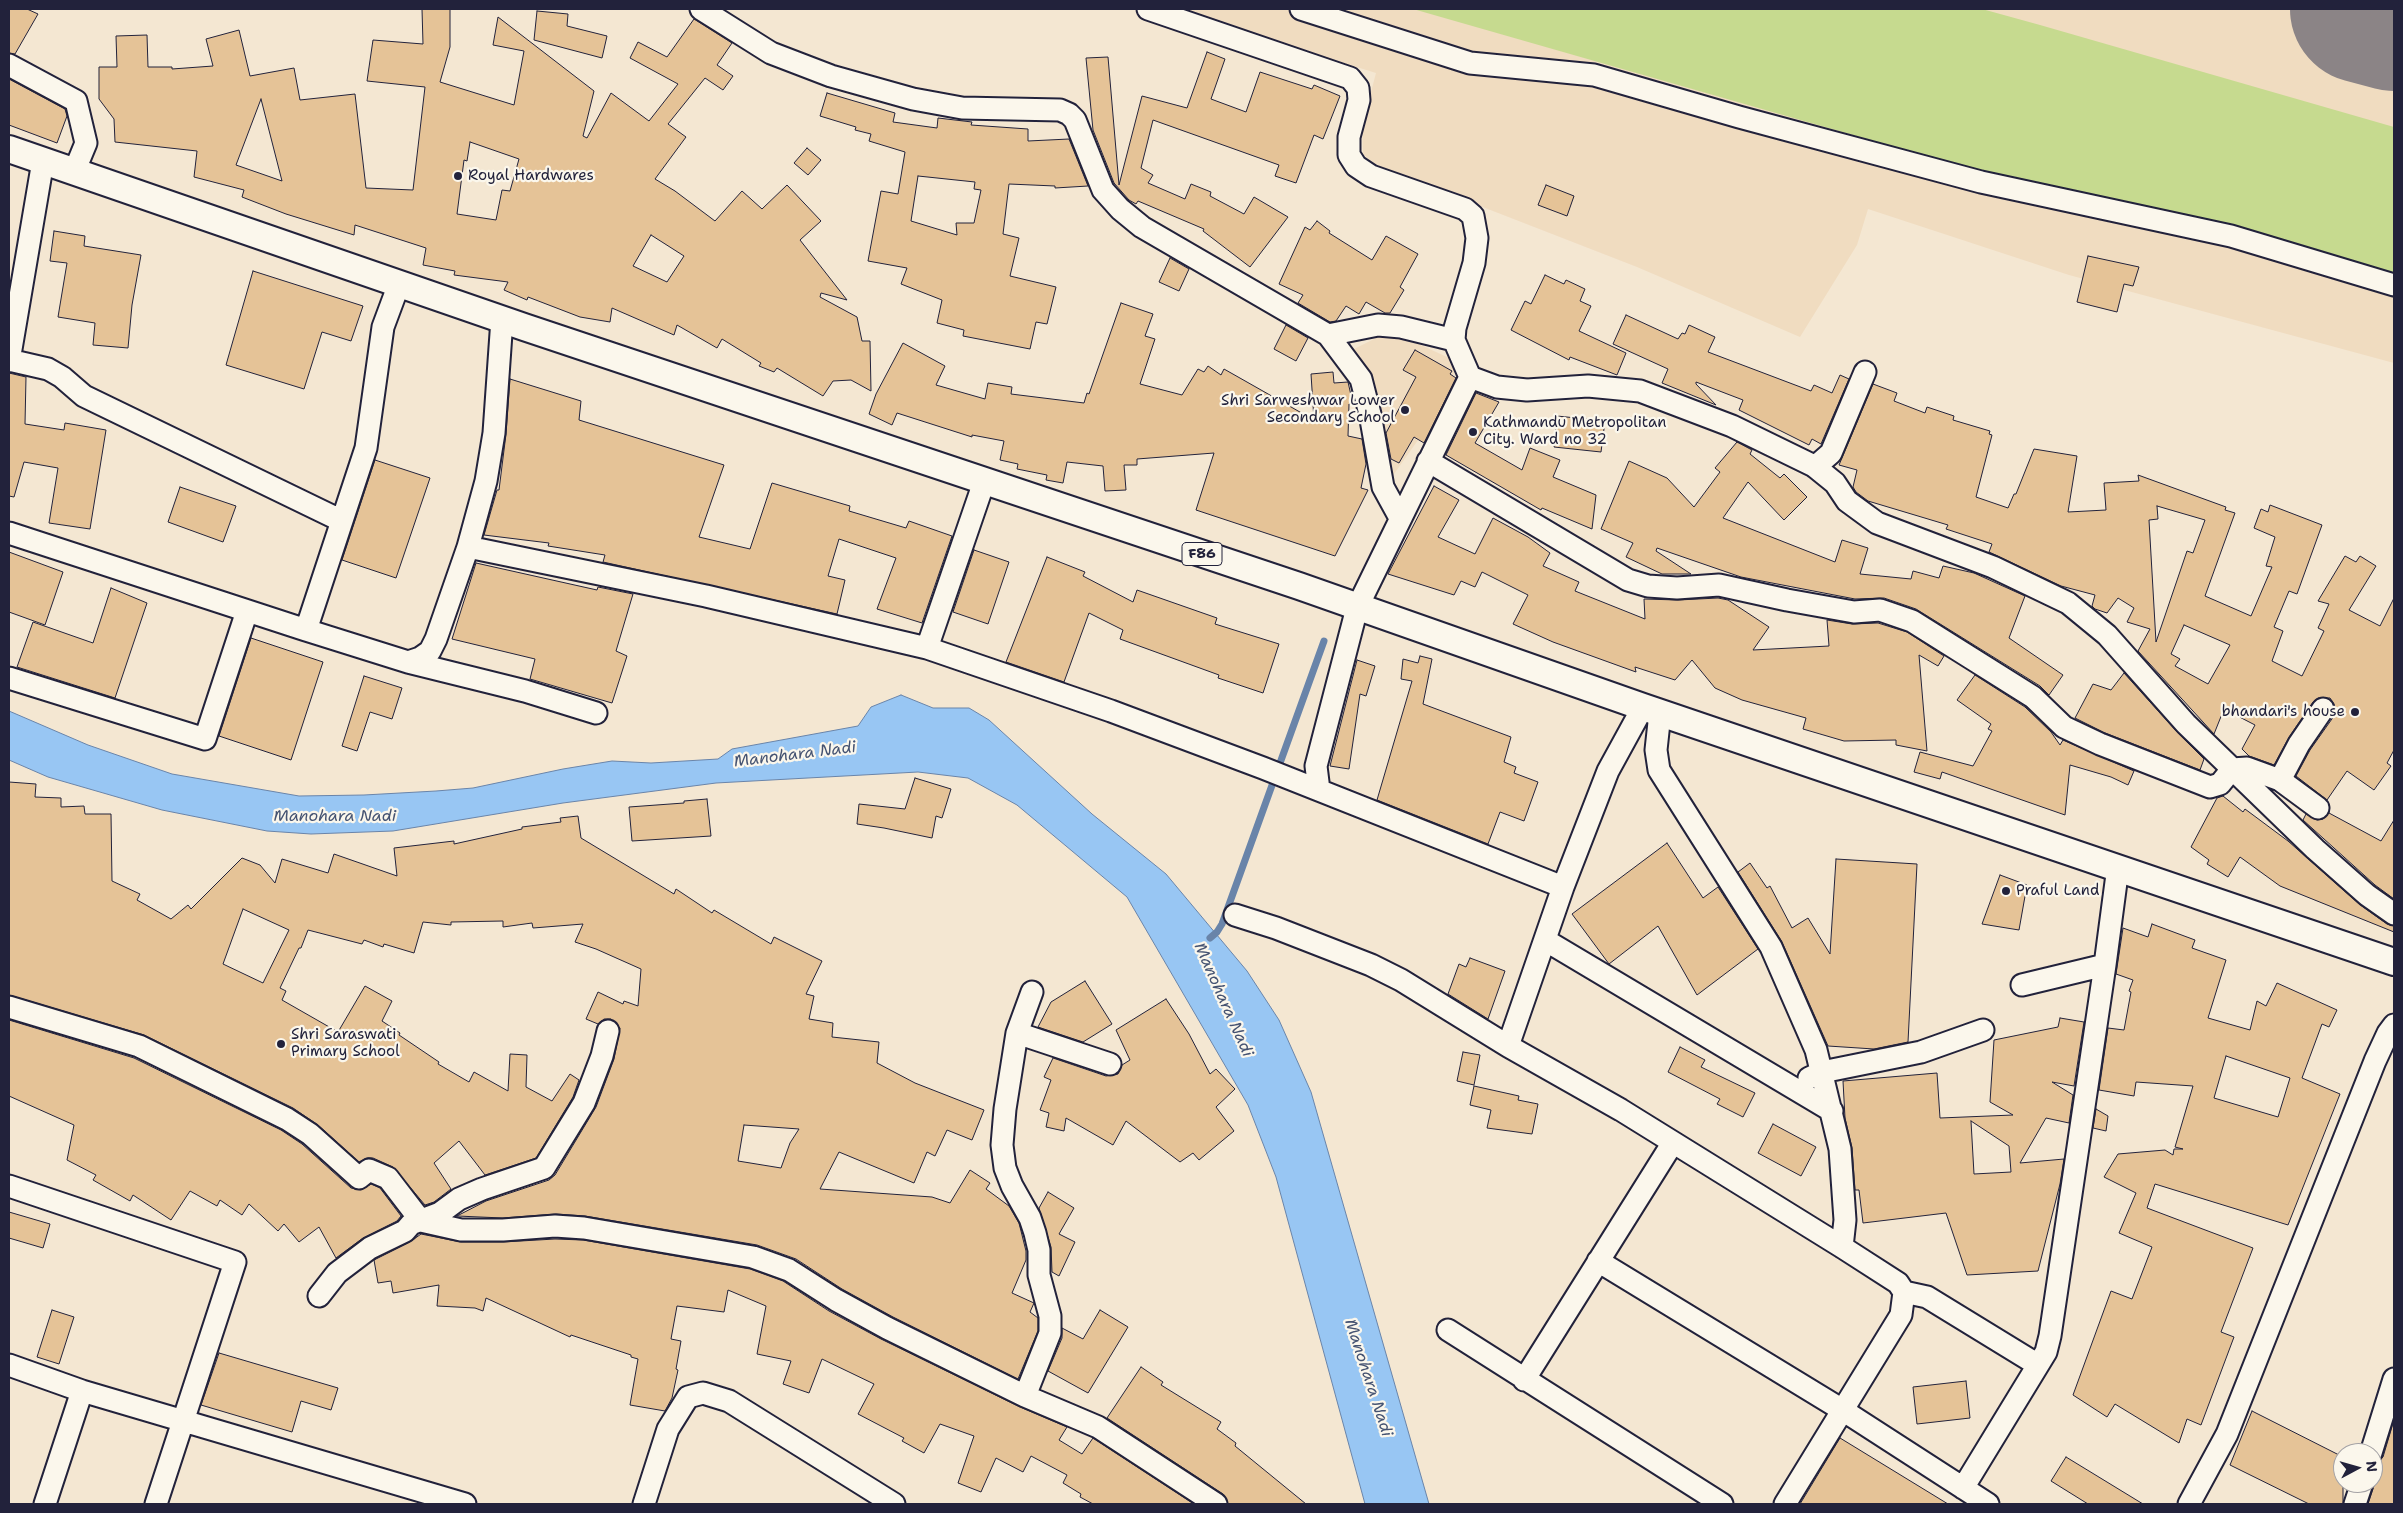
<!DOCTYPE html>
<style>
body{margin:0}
#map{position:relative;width:2403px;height:1513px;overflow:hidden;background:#f4e7d2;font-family:"Shantell Sans",sans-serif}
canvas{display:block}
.frame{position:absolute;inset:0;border:10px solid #22223b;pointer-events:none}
.north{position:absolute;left:2333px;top:1443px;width:50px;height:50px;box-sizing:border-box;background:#fbf7ec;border:1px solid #a4a2a5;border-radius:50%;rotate:84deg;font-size:14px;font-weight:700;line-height:20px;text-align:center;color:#22223b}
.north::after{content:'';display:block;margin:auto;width:18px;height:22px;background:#22223b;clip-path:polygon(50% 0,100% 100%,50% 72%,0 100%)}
</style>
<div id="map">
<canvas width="2403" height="1513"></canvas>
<div class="frame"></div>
<div class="north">N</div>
</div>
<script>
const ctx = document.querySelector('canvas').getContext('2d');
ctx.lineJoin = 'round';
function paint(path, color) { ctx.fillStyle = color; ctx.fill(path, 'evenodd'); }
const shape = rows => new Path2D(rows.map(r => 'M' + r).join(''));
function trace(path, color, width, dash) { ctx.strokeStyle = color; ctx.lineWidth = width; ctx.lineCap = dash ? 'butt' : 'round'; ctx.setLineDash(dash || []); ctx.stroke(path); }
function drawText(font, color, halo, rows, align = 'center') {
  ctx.font = font + ' "Shantell Sans",sans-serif'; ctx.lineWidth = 4.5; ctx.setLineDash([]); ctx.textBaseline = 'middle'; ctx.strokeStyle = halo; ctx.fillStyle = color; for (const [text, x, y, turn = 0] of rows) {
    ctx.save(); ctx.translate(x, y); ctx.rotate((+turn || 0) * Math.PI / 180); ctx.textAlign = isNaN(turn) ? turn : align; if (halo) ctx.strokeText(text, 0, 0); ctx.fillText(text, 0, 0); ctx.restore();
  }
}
const built = shape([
 [1188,9,2394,9,2394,363,2069,275,1868,209,1857,245,1800,337,1637,267,1385,169,1372,162,1363,154,1362,126,1376,73,1198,18],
 [1390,331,1458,362,1451,380,1423,433,1389,481,1352,350]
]);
const green = shape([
 [1413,9,1982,9,2040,25,2394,127,2394,290]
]);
const water = shape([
 [901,695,933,708,969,708,989,720,1092,814,1166,874,1247,971,1279,1020,1311,1092,1429,1504,1365,1504,1276,1177,1248,1105,1127,897,1017,805,968,778,918,772,716,783,563,803,393,831,311,834,267,831,162,810,48,777,9,760,9,711,88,745,172,774,299,796,364,795,436,791,473,788,563,769,612,761,651,763,718,759,732,749,858,726,871,707,901,695]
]);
const stream = shape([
 [1210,938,1217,932,1222,924,1324,641]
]);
const runway = shape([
 [2364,9,2394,17]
]);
const building = shape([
 [9,9,27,9,38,14,15,54,9,53,9,9],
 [422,9,450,9,450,47,440,82,514,105,524,51,493,45,498,17,594,91,583,136,587,138,611,93,649,121,678,84,630,58,638,42,667,57,694,19,732,43,717,65,733,76,723,90,705,78,668,124,686,137,655,179,675,191,715,221,742,191,762,209,787,185,821,221,800,240,847,300,821,293,820,297,857,317,862,341,870,341,871,391,851,380,833,381,823,396,777,368,774,372,759,366,761,363,722,339,717,348,677,325,674,335,612,308,610,322,580,317,528,297,527,300,504,290,508,282,454,275,455,271,423,265,426,248,355,225,354,235,286,214,242,197,244,190,194,177,197,151,115,142,114,119,99,99,99,67,117,67,116,36,147,35,148,67,172,67,172,69,213,66,206,39,239,30,250,76,294,68,300,100,355,94,366,188,413,190,425,87,367,81,373,40,423,44,422,9],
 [261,99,282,181,236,165,261,99],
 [470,142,519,159,510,191,502,190,496,220,457,214,464,160,467,161,470,142],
 [651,235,684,256,667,282,633,266,651,235],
 [537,11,568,14,567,26,607,36,602,58,534,40,537,11],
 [1207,52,1225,59,1211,99,1246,112,1260,72,1312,89,1314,85,1340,96,1323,139,1314,135,1296,183,1275,176,1279,165,1153,120,1141,168,1153,175,1148,183,1185,199,1191,184,1211,192,1210,196,1244,214,1254,197,1288,217,1250,267,1203,231,1204,229,1138,201,1136,204,1129,200,1114,183,1093,130,1086,58,1108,57,1119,185,1142,96,1187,108,1207,52],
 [9,79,65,109,67,116,57,143,9,125,9,79],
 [827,93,895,113,893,122,937,128,938,118,972,122,971,125,1028,129,1028,141,1069,139,1088,186,1055,188,1055,186,1009,184,1003,234,1019,238,1010,276,1056,287,1047,324,1036,322,1030,349,963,336,964,330,937,323,942,300,901,284,907,268,868,261,881,191,898,194,905,152,869,141,871,134,855,130,856,127,820,116,827,93],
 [918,176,975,182,974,189,981,190,974,223,956,223,957,235,911,221,918,176],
 [807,148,821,160,808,175,794,163,807,148],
 [1546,185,1574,196,1567,216,1538,205,1546,185],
 [1317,221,1330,231,1329,233,1372,260,1386,236,1418,254,1400,287,1404,290,1390,313,1385,313,1366,302,1359,314,1346,306,1336,321,1330,322,1298,303,1303,295,1279,284,1305,227,1310,230,1317,221],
 [54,231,85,236,84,246,141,255,132,305,128,348,93,345,95,323,58,317,67,263,50,261,54,231],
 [2088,256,2139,267,2133,286,2124,284,2117,312,2077,302,2088,256],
 [1170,258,1189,269,1179,291,1159,282,1170,258],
 [253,271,363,306,351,341,322,332,304,389,226,365,253,271],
 [1545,275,1564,284,1566,280,1585,289,1580,301,1591,306,1579,331,1626,353,1617,375,1570,357,1569,360,1511,330,1525,301,1531,304,1545,275],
 [1121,303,1153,314,1145,336,1155,339,1140,384,1182,395,1198,369,1204,372,1208,366,1221,375,1224,369,1314,420,1311,374,1333,372,1334,383,1348,382,1353,404,1349,404,1348,436,1362,439,1366,464,1361,488,1368,490,1335,556,1196,510,1214,453,1137,459,1137,465,1124,465,1126,490,1105,491,1103,466,1067,462,1063,483,1046,480,1047,475,1017,469,1018,464,1000,460,1004,441,972,435,972,437,897,413,892,425,869,414,876,394,903,343,945,366,936,385,985,399,988,383,1012,387,1011,394,1084,403,1087,393,1089,394,1121,303],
 [1626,315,1678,339,1682,333,1685,334,1689,325,1715,337,1708,352,1811,391,1814,385,1832,393,1840,375,1849,379,1821,444,1812,439,1809,445,1739,410,1743,400,1696,382,1696,384,1716,405,1662,383,1668,369,1613,344,1626,315],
 [1286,325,1308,338,1296,361,1274,349,1286,325],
 [1415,350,1452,371,1450,374,1456,378,1424,443,1414,437,1399,463,1391,459,1386,433,1416,377,1403,370,1415,350],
 [9,373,26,377,25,424,64,430,65,423,106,430,90,529,49,523,58,468,24,462,14,497,9,496,9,373],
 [510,379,581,401,579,420,724,465,699,537,750,549,772,483,850,506,849,511,906,528,909,521,952,536,922,623,877,609,896,558,839,539,828,576,845,580,837,614,603,562,605,555,548,546,549,543,484,535,497,490,499,490,506,434,510,379],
 [1873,384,1897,393,1894,401,1925,413,1927,407,1954,416,1953,420,1990,431,1989,434,1992,435,1976,497,2008,508,2014,494,2016,494,2034,449,2077,456,2068,512,2106,510,2104,483,2139,481,2138,475,2226,507,2225,510,2235,513,2205,596,2251,616,2272,567,2266,566,2275,537,2254,528,2261,509,2268,512,2270,505,2322,525,2297,594,2289,591,2274,627,2283,631,2272,661,2302,676,2324,631,2318,628,2329,604,2318,601,2345,556,2356,562,2360,556,2376,566,2349,610,2380,626,2394,598,2394,750,2387,763,2391,766,2374,790,2347,771,2327,800,2296,776,2310,750,2334,716,2334,704,2330,698,2318,698,2313,702,2289,737,2274,765,2249,756,2242,749,2255,725,2224,709,2214,734,2138,651,2150,629,2127,622,2134,608,2118,598,2107,613,2095,609,2092,606,2095,595,2061,586,1989,552,1992,544,1946,529,1948,525,1868,501,1856,492,1853,487,1857,470,1839,465,1873,384],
 [2157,506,2205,520,2193,553,2187,551,2156,642,2149,520,2158,519,2157,506],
 [2184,625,2230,645,2208,684,2175,666,2180,659,2171,654,2184,625],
 [1476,393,1499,402,1475,443,1522,470,1530,448,1560,460,1553,477,1596,495,1592,529,1542,508,1541,510,1446,455,1476,393],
 [1557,416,1605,421,1601,452,1554,447,1557,416],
 [1737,442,1752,450,1750,454,1780,478,1784,474,1807,497,1784,520,1748,482,1723,518,1835,562,1842,540,1868,548,1860,574,1911,579,1913,571,1939,578,1943,566,1974,573,2025,596,2009,638,2063,675,2049,695,2040,686,1916,609,1884,598,1855,599,1741,577,1657,548,1656,551,1691,574,1662,574,1626,557,1633,543,1601,529,1629,461,1667,478,1694,507,1720,472,1715,468,1737,442],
 [375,460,430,478,396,578,342,560,375,460],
 [1434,486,1459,500,1438,537,1475,554,1493,518,1528,537,1550,553,1543,566,1579,582,1575,591,1645,619,1644,599,1678,600,1718,598,1728,600,1769,627,1753,650,1829,646,1827,620,1852,624,1878,623,1907,632,1944,656,1938,666,1919,655,1927,751,1896,745,1896,740,1844,741,1803,729,1806,718,1742,700,1715,688,1692,660,1675,680,1635,667,1636,672,1553,642,1513,624,1528,595,1482,572,1475,587,1461,581,1454,595,1388,574,1434,486],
 [180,487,236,506,223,542,168,522,180,487],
 [974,550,1009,562,988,624,953,612,974,550],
 [9,552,63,572,45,625,9,612,9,552],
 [1047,557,1085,572,1083,576,1133,602,1137,590,1217,618,1215,624,1279,644,1263,693,1218,678,1219,675,1120,639,1123,630,1089,613,1064,682,1006,662,1047,557],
 [476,563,597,590,598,587,633,594,616,651,627,656,612,703,530,679,535,659,452,639,476,563],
 [111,588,147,603,115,698,17,667,33,622,93,643,111,588],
 [251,638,323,662,291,760,219,736,251,638],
 [1420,656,1432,659,1423,704,1511,737,1504,762,1516,767,1514,773,1538,782,1524,821,1500,812,1488,844,1377,800,1412,681,1401,679,1403,659,1418,663,1420,656],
 [1357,660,1375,666,1366,696,1360,694,1349,769,1330,766,1357,660],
 [2124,673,2177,732,2204,759,2200,770,2105,733,2075,718,2093,684,2111,690,2124,673],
 [1975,675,2025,707,2051,732,2060,745,2063,740,2134,771,2128,785,2111,777,2070,765,2065,815,1942,772,1940,779,1914,772,1920,752,1973,766,1992,731,1988,729,1991,724,1957,700,1975,675],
 [364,676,402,688,392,719,370,712,357,751,342,746,364,676],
 [915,778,951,789,942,818,936,816,932,838,884,828,857,824,859,804,905,809,915,778],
 [9,782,36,784,35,797,61,798,61,807,84,806,85,814,111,814,112,881,140,894,137,900,171,919,188,905,191,909,242,858,260,865,275,883,282,859,328,873,334,854,397,876,394,848,454,841,454,844,522,829,522,827,561,822,560,818,578,816,581,838,674,894,676,889,712,913,714,910,771,944,774,937,822,961,806,994,814,996,809,1019,833,1023,832,1037,879,1042,877,1063,915,1083,984,1110,972,1140,947,1130,935,1156,927,1152,914,1183,839,1152,820,1189,932,1197,950,1203,970,1170,990,1183,986,1189,1009,1206,1019,1223,1026,1251,1026,1260,1012,1293,1034,1303,1030,1312,1038,1318,1038,1331,1018,1379,893,1317,842,1289,796,1259,757,1245,585,1216,556,1214,503,1218,457,1216,486,1201,549,1180,555,1175,596,1107,614,1059,620,1028,611,1019,604,1019,598,1024,586,1019,598,992,623,1004,624,1001,638,1006,641,969,596,949,575,942,583,924,533,928,532,923,503,927,503,921,451,922,451,925,423,922,414,953,384,944,383,947,364,940,362,944,308,930,301,948,299,948,280,988,286,991,282,1000,338,1032,365,986,392,1001,382,1021,400,1033,399,1035,439,1062,438,1064,469,1082,474,1072,508,1091,510,1054,527,1055,526,1087,552,1101,570,1074,579,1080,573,1097,536,1158,485,1175,459,1141,434,1163,451,1189,434,1202,425,1205,393,1167,373,1158,367,1158,359,1162,318,1125,293,1108,144,1035,9,995,9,782],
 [243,909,289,930,263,983,223,964,243,909],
 [744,1125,799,1129,790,1143,781,1168,738,1161,744,1125],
 [2223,796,2243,812,2245,809,2288,841,2359,904,2387,924,2394,926,2394,932,2280,886,2240,857,2228,877,2207,864,2209,860,2191,847,2217,798,2223,796],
 [707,799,711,836,632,841,629,807,684,803,684,801,707,799],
 [2329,813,2381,841,2394,820,2394,899,2375,885,2303,820,2306,814,2317,820,2323,819,2329,813],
 [1667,843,1703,898,1718,887,1758,949,1697,995,1658,926,1609,964,1572,914,1667,843],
 [1836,859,1917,864,1908,1042,1874,1049,1828,1046,1782,942,1738,872,1750,863,1767,888,1770,886,1792,928,1808,918,1830,954,1836,859],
 [2000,875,2027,885,2019,930,1982,924,2000,875],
 [2152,924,2195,940,2192,948,2226,960,2208,1018,2250,1030,2257,1001,2266,1006,2277,983,2337,1010,2329,1027,2322,1024,2302,1078,2340,1094,2288,1225,2155,1184,2147,1208,2253,1248,2221,1332,2234,1337,2201,1425,2187,1419,2179,1443,2115,1404,2107,1417,2073,1395,2111,1291,2132,1299,2152,1247,2119,1233,2136,1193,2104,1177,2118,1154,2165,1150,2173,1155,2174,1149,2183,1149,2175,1147,2193,1086,2136,1082,2134,1096,2099,1090,2108,1028,2124,1030,2131,992,2129,991,2133,980,2116,974,2123,928,2148,937,2152,924],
 [2226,1056,2290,1078,2278,1117,2214,1098,2226,1056],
 [1470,958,1505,971,1488,1019,1448,994,1459,964,1466,967,1470,958],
 [1085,981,1112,1024,1083,1042,1038,1027,1051,1002,1085,981],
 [1166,999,1189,1034,1210,1074,1216,1069,1235,1089,1216,1107,1234,1131,1199,1160,1193,1153,1180,1162,1126,1121,1113,1145,1066,1118,1064,1131,1046,1127,1049,1113,1040,1110,1051,1080,1044,1077,1053,1058,1106,1076,1118,1074,1122,1065,1130,1060,1116,1030,1166,999],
 [2060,1018,2084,1022,2074,1086,2052,1082,2073,1095,2069,1123,2046,1118,2020,1163,2064,1159,2060,1184,2038,1271,1967,1275,1946,1213,1863,1223,1859,1190,1855,1190,1852,1148,1845,1118,1843,1081,1937,1073,1940,1118,2013,1115,1990,1102,1994,1040,2058,1027,2060,1018],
 [1971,1121,2009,1146,2011,1172,1974,1174,1971,1121],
 [9,1020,134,1058,281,1130,302,1144,351,1188,361,1190,371,1184,380,1188,401,1216,397,1221,363,1238,336,1258,319,1227,299,1242,284,1224,278,1231,249,1204,242,1215,220,1200,217,1206,190,1191,171,1220,133,1195,130,1201,93,1180,96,1175,67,1160,74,1125,9,1096,9,1020],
 [1680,1047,1705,1060,1701,1067,1755,1093,1743,1117,1717,1104,1720,1099,1668,1072,1680,1047],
 [1463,1052,1480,1055,1474,1085,1457,1081,1463,1052],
 [1474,1086,1519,1096,1518,1100,1538,1104,1532,1134,1487,1128,1491,1110,1470,1105,1474,1086],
 [2096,1109,2108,1116,2106,1131,2093,1128,2096,1109],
 [1773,1124,1816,1147,1801,1176,1758,1153,1773,1124],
 [1048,1192,1074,1208,1059,1234,1075,1242,1059,1276,1052,1272,1051,1247,1039,1208,1048,1192],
 [9,1212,50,1224,43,1248,9,1238,9,1212],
 [421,1234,461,1242,503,1242,555,1239,583,1240,750,1269,783,1281,829,1311,881,1339,1020,1407,1067,1427,1059,1440,1082,1454,1093,1438,1194,1504,1093,1504,1080,1497,1081,1494,1063,1483,1067,1475,1031,1456,1023,1472,996,1458,981,1492,958,1483,974,1436,940,1424,924,1453,902,1441,904,1438,858,1414,874,1384,822,1359,809,1393,783,1384,791,1361,757,1354,766,1306,728,1290,724,1312,677,1306,671,1339,681,1341,676,1369,678,1370,672,1398,665,1411,630,1405,638,1359,631,1357,631,1355,571,1335,570,1337,486,1298,483,1311,475,1308,437,1306,439,1285,393,1293,391,1281,378,1283,374,1260,410,1242,421,1234],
 [52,1310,74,1317,59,1364,37,1357,52,1310],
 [1100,1310,1128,1327,1088,1393,1048,1371,1062,1338,1062,1328,1083,1339,1100,1310],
 [219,1353,338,1388,331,1410,301,1401,292,1432,201,1405,219,1353],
 [1141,1367,1163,1382,1161,1385,1221,1422,1217,1429,1236,1443,1235,1446,1306,1504,1228,1504,1223,1494,1107,1418,1141,1367],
 [1966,1381,1970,1418,1917,1424,1913,1387,1966,1381],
 [2252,1411,2343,1457,2343,1504,2309,1504,2230,1465,2252,1411],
 [2394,1420,2394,1504,2368,1504,2374,1486,2373,1473,2376,1464,2383,1457,2394,1420],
 [1840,1438,1948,1504,1800,1504,1840,1438],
 [2066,1457,2143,1504,2088,1504,2051,1481,2066,1457]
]);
const minor = shape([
 [701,9,771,53,831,76,913,99,962,108,1060,110,1069,114,1075,120,1103,190,1120,209,1142,227,1328,335,1361,379,1370,414,1383,487,1400,518],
 [1148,9,1350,78,1358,88,1359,100,1349,137,1349,155,1356,166,1371,176,1465,209,1473,216,1477,238,1474,263,1455,328,1454,340,1470,377],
 [1301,9,1470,63,1594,75,1739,117,1981,182,2231,236,2394,285],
 [9,65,76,101,86,143,74,172],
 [399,284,383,327,366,448,306,630,408,662,525,691,596,713],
 [1328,335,1378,325,1401,327,1454,340],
 [9,360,48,369,62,377,84,396,342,521],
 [9,361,43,161],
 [1428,461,1628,580,1648,586,1677,588,1719,585,1787,600,1854,612,1880,610,1912,621,2033,697,2064,727,2100,744,2210,787,2220,784,2232,769,2247,768,2280,780,2318,808],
 [1815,467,1831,453,1865,372],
 [9,533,306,630],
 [468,547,706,596,927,648,1111,711,1263,768,1563,887],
 [927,648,984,482],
 [408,662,420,658,430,651,436,639,468,547,486,481,494,433,502,319],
 [9,678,205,739,247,611],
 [1643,707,1608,771,1563,887,1508,1046,1621,1110,1842,1247,1898,1283,1904,1292,1901,1315,1785,1504],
 [1660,713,1656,750,1659,770,1771,947,1816,1050,1840,1149,1845,1220,1842,1247],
 [2280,780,2299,744,2323,709],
 [1319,790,1316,766,1357,608,1470,377,1497,387,1527,390,1588,386,1640,391,1732,426,1814,466,1835,483,1847,501,1877,523,1993,567,2068,603,2107,635,2186,724,2315,849,2367,895,2394,914],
 [1235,915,1276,928,1371,965,1401,980,1508,1046],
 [1545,940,1832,1111],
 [2022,985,2105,965],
 [9,1007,139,1046,287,1119,310,1134,359,1178,369,1170,388,1178,421,1221,461,1230,503,1230,555,1226,584,1228,753,1257,789,1270,836,1300,887,1328,1025,1396,1098,1427,1216,1504],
 [1017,1033,1110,1064],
 [1809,1078,1822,1072,1921,1052,1983,1030],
 [9,1186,235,1262,156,1504],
 [1598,1261,1844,1411,1988,1504],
 [1904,1292,1927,1297,2038,1365],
 [319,1296,337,1273,370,1248,405,1231,411,1224,440,1213,459,1199,482,1189,544,1168,584,1103,602,1056,608,1031],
 [1448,1330,1722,1504],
 [9,1365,82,1391,465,1504],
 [1524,1380,1672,1144],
 [1025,1396,1050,1333,1050,1316,1039,1275,1039,1250,1035,1233,1030,1218,1012,1186,1005,1168,1002,1145,1005,1109,1017,1033,1032,992],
 [2371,1453,2394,1379],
 [1963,1488,2046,1352,2050,1336,2105,965,2118,867],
 [45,1504,82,1391],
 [644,1504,668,1429,688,1397,703,1393,729,1401,894,1504],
 [2189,1504,2227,1434,2375,1061,2388,1033,2394,1025],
 [2355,1504,2362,1483]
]);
const major = shape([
 [9,149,524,327,1299,586,1643,707,2394,962]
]);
const markers = [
 [458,176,5,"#22223b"],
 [1405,410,5,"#22223b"],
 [1473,432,5,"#22223b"],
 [2355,712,5,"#22223b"],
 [2006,891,5,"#22223b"],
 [281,1044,5,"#22223b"]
];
const shields = [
 [1202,554,40]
];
const shieldNames = [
 ["F86",1202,554]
];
const poiNames = [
 ["Royal Hardwares",468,176],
 ["Shri Sarweshwar Lower",1395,401,"right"],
 ["Secondary School",1395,418,"right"],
 ["Kathmandu Metropolitan",1483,423],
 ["City. Ward no 32",1483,440],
 ["bhandari's house",2345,712,"right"],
 ["Praful Land",2016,891],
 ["Shri Saraswati",291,1035],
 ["Primary School",291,1052]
];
const waterNames = [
 ["Manohara Nadi",795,755,-7],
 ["Manohara Nadi",335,817],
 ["Manohara Nadi",1223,1000,66],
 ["Manohara Nadi",1368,1378,72]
];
paint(built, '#f0dcc0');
paint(green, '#c6da8f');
paint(water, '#98c6f3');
trace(water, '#6984a9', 1);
trace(stream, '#6984a9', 7);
trace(runway, '#8b8486', 148);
paint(building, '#e5c397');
trace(building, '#22223b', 1);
trace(minor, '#22223b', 25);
trace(major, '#22223b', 30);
trace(minor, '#fbf7ec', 21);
trace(major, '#fbf7ec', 26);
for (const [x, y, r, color] of markers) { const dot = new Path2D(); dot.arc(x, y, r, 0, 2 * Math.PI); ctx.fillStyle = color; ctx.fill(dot); trace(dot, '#fbf7ec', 2); }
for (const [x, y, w] of shields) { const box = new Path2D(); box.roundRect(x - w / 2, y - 11.5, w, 23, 4); ctx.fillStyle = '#fbf7ec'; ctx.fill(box); trace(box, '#22223b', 1); }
drawText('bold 14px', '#22223b', null, shieldNames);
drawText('15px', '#22223b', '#fbf7ec', poiNames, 'left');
drawText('italic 16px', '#455372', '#fbf7ec', waterNames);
</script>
